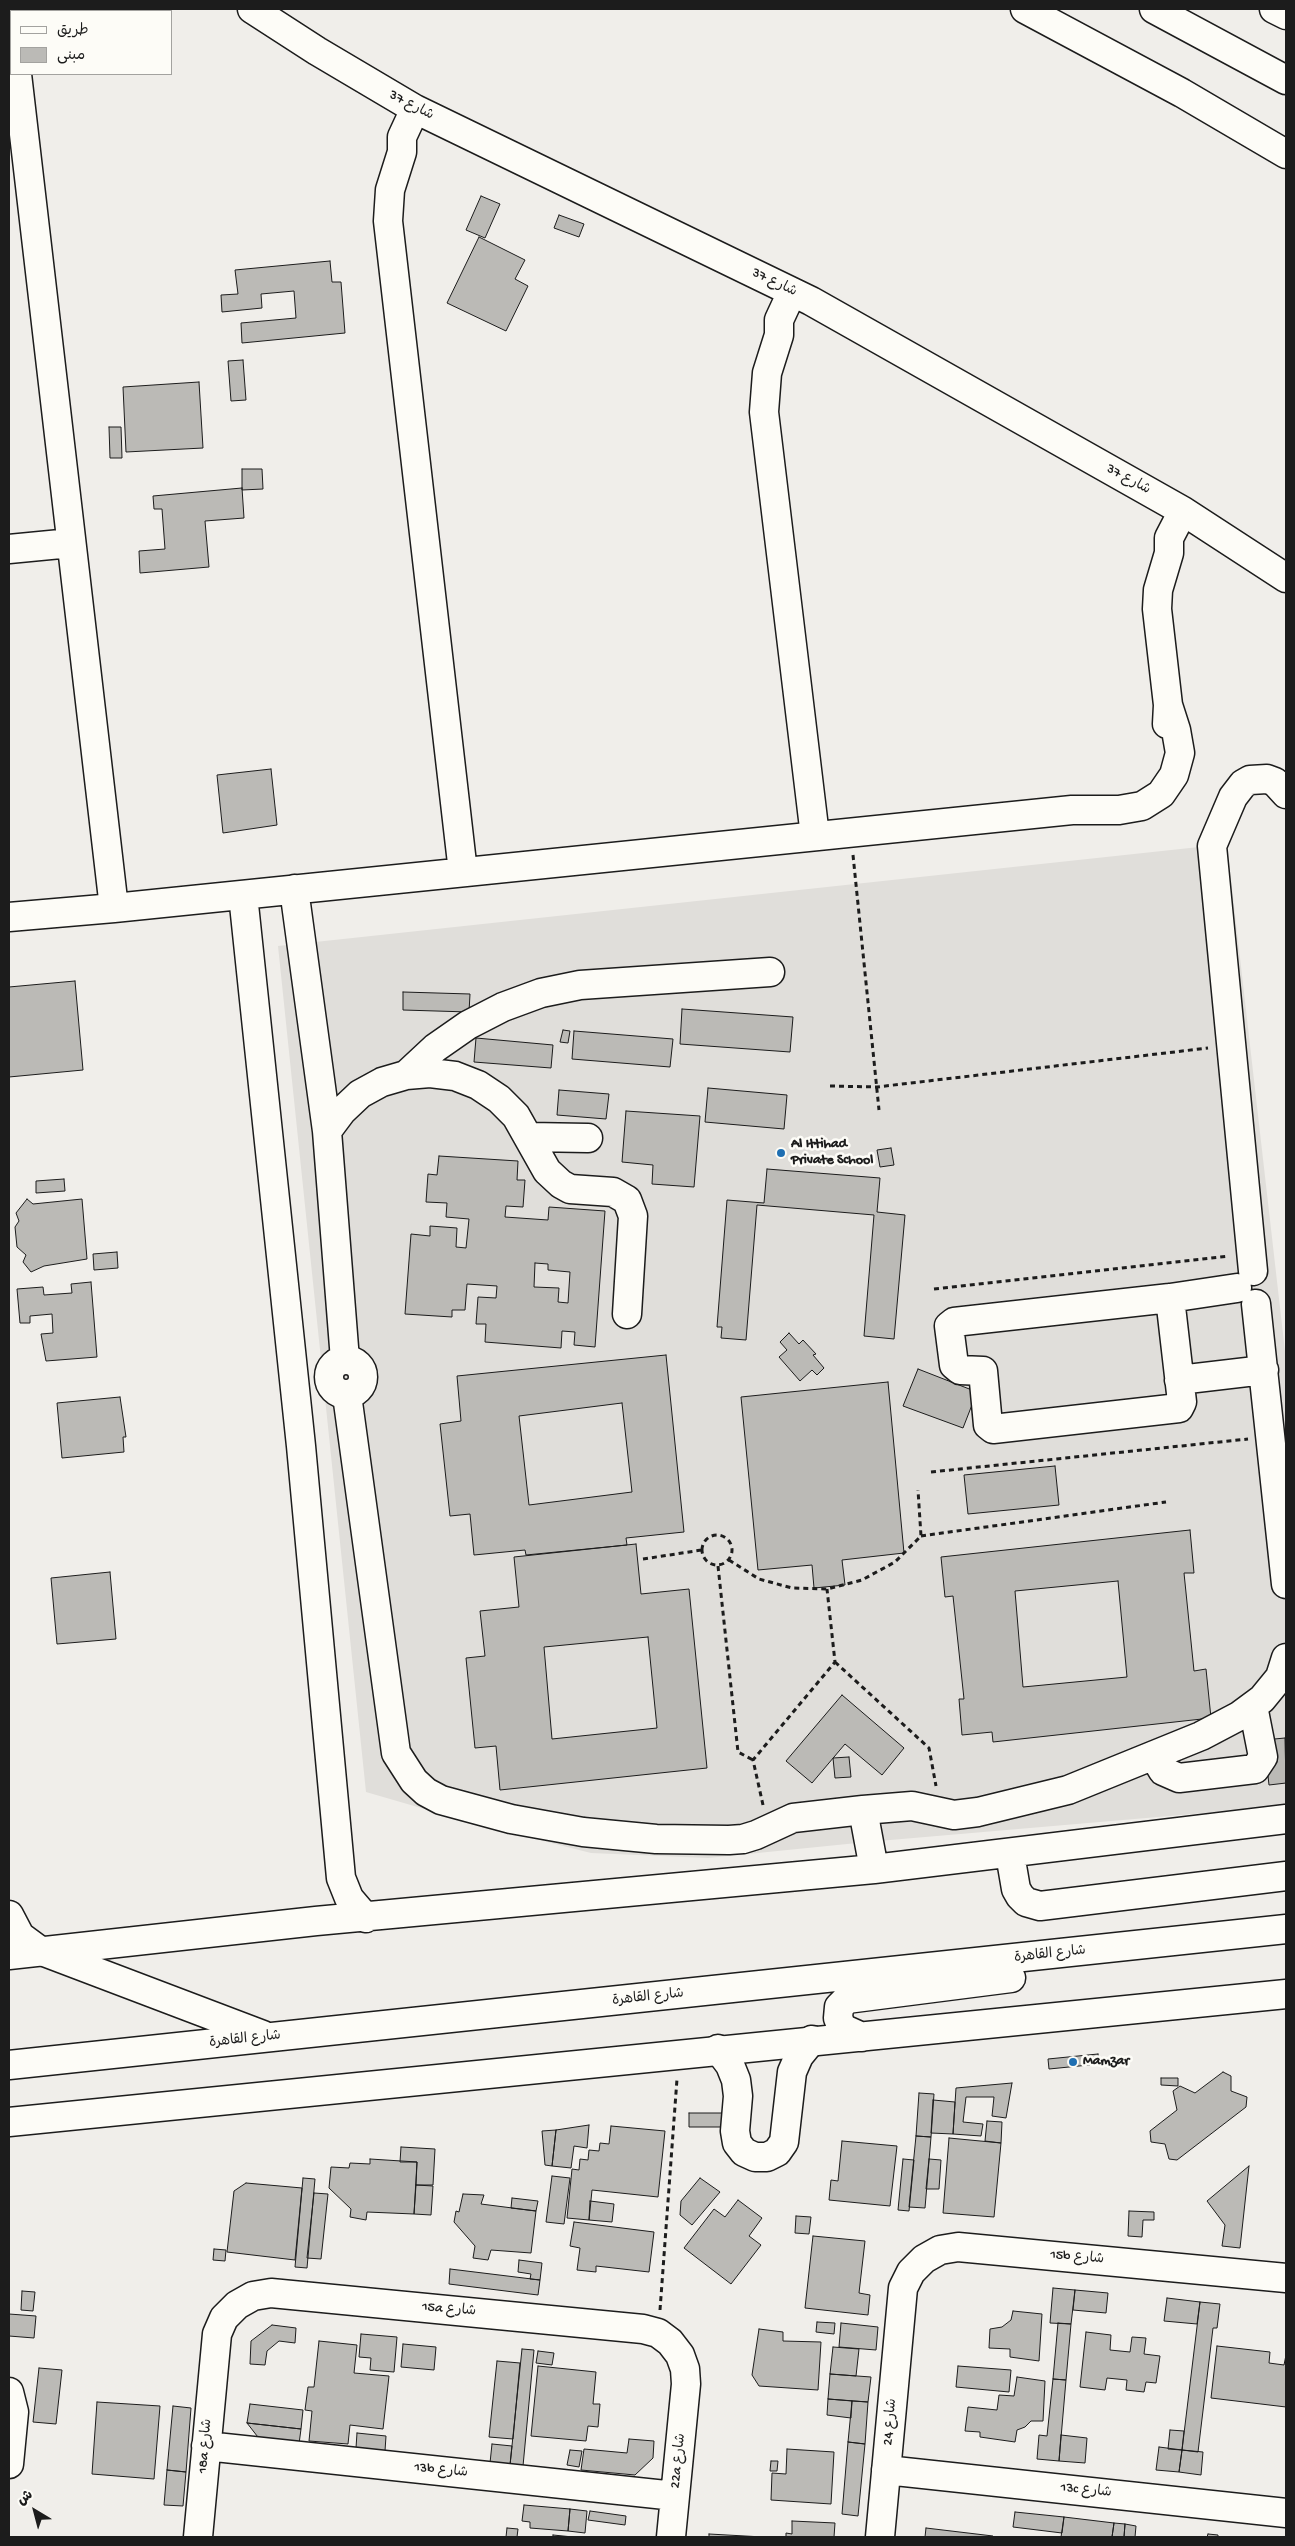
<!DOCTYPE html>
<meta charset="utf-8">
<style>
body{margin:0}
#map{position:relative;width:1295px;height:2546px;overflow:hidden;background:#f0eeea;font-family:"Gochi Hand","Playpen Sans Arabic",sans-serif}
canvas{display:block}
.frame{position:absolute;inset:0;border:10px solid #1c1c1c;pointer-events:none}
.legend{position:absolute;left:10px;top:10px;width:162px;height:65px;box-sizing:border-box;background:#fdfcf7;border:1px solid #a3a29f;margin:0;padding:6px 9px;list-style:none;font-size:15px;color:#1c1c1c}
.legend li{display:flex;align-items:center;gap:10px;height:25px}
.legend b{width:25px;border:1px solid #a3a29f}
.north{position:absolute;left:10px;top:2486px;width:50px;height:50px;-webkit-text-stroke:4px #fdfcf7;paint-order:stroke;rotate:323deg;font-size:14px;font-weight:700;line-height:20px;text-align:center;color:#1c1c1c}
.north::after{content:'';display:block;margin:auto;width:18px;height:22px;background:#1c1c1c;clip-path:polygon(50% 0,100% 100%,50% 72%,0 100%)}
</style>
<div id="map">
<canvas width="1295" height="2546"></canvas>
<div class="frame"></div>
<ul class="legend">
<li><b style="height:6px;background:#fdfcf7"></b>طريق</li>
<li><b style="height:14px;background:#bbbab6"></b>مبنى</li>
</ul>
<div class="north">ش</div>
</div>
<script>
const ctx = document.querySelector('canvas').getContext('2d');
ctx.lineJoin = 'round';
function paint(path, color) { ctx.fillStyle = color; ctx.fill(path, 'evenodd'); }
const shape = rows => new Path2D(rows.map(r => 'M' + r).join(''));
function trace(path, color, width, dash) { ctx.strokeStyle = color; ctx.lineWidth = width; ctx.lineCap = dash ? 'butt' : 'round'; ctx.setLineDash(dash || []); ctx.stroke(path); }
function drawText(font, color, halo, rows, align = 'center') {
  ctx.font = font + ' "Gochi Hand","Playpen Sans Arabic",sans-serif'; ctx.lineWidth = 5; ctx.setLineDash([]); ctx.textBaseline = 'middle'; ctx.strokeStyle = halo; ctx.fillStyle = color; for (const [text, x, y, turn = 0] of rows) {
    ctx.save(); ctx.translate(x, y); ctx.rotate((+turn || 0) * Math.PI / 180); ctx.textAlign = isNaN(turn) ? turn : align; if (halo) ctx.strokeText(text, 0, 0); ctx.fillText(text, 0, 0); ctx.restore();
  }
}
const built = shape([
 [1227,844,1286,1360,1286,1806,867,1842,708,1858,591,1853,476,1824,366,1792,278,946]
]);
const building = shape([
 [481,196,500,204,485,238,466,230,481,196],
 [559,215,584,224,579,237,554,228,559,215],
 [479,237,525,260,515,279,528,286,506,331,447,303,479,237],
 [330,261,332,282,341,282,345,333,242,343,241,323,296,318,294,291,261,294,262,308,222,312,221,295,238,294,235,270,330,261],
 [243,360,246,400,231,401,228,361,243,360],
 [199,382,203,448,126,452,123,387,199,382],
 [109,427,121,427,122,458,110,458,109,427],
 [242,469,262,469,263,489,242,490,242,469],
 [242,488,244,518,205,521,209,567,140,573,139,551,165,549,162,509,154,509,153,496,242,488],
 [271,769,277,825,223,833,217,775,271,769],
 [75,981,83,1070,9,1077,9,987,75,981],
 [403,992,470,994,469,1012,403,1010,403,992],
 [682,1009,793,1017,790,1052,680,1044,682,1009],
 [563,1030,570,1031,568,1043,560,1042,563,1030],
 [574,1031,673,1039,670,1067,572,1059,574,1031],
 [476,1038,553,1045,551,1068,474,1062,476,1038],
 [708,1088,787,1095,784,1129,705,1122,708,1088],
 [559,1090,609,1094,606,1119,557,1115,559,1090],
 [626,1111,700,1116,694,1187,652,1184,653,1165,622,1162,626,1111],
 [891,1148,894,1165,880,1167,877,1150,891,1148],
 [439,1156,518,1161,517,1180,525,1180,523,1207,506,1206,505,1217,548,1220,549,1207,605,1211,595,1347,574,1345,575,1332,562,1331,561,1348,485,1342,486,1324,476,1324,478,1297,496,1298,497,1286,467,1284,465,1310,452,1310,452,1317,405,1314,411,1234,430,1236,430,1226,457,1228,456,1247,466,1248,469,1219,446,1217,447,1203,426,1202,428,1174,437,1175,439,1156],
 [535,1263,548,1264,548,1270,570,1272,568,1303,558,1302,559,1288,534,1287,535,1263],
 [767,1169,880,1178,877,1212,905,1215,894,1339,864,1336,874,1215,757,1205,746,1340,721,1338,722,1327,717,1327,727,1200,764,1203,767,1169],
 [64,1179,65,1191,36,1193,36,1181,64,1179],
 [27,1199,33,1204,82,1199,87,1259,44,1266,31,1272,23,1262,26,1255,17,1247,15,1227,19,1221,16,1213,27,1199],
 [117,1252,118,1268,94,1270,93,1254,117,1252],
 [91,1282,97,1357,46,1361,41,1334,53,1333,52,1314,30,1316,30,1323,20,1323,17,1289,43,1287,44,1295,72,1293,71,1284,91,1282],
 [789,1333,799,1344,803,1340,816,1354,813,1355,824,1368,817,1375,812,1370,800,1381,779,1357,787,1350,780,1342,789,1333],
 [666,1355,684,1532,626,1538,627,1545,526,1555,525,1550,474,1555,470,1514,450,1516,440,1424,461,1421,457,1376,666,1355],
 [622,1403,632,1492,529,1505,519,1416,622,1403],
 [918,1369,977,1392,963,1428,903,1406,918,1369],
 [888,1382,904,1553,842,1560,845,1585,814,1588,812,1565,758,1570,741,1397,888,1382],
 [120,1397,126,1437,123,1437,124,1452,62,1458,57,1403,120,1397],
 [1055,1466,1059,1505,968,1514,964,1475,1055,1466],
 [1190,1530,1194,1573,1184,1573,1194,1671,1206,1669,1211,1718,993,1742,992,1732,962,1735,959,1699,964,1699,953,1596,945,1597,941,1557,1190,1530],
 [1118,1581,1127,1677,1023,1687,1015,1591,1118,1581],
 [636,1544,641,1594,689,1589,707,1768,500,1790,496,1746,475,1748,466,1658,485,1656,480,1611,519,1607,514,1557,636,1544],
 [648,1637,657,1728,552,1739,544,1647,648,1637],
 [110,1572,116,1639,57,1644,51,1578,110,1572],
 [842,1695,904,1748,882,1775,845,1744,812,1783,786,1761,842,1695],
 [1285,1738,1286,1783,1269,1785,1264,1740,1285,1738],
 [849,1757,851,1777,835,1778,833,1758,849,1757],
 [1098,2054,1099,2064,1049,2069,1048,2059,1098,2054],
 [1223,2072,1231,2076,1231,2091,1247,2097,1246,2107,1177,2160,1169,2159,1165,2144,1151,2142,1150,2131,1177,2110,1173,2091,1180,2086,1195,2093,1223,2072],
 [1161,2078,1178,2078,1178,2086,1161,2085,1161,2078],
 [1012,2083,1006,2118,992,2116,994,2097,966,2097,963,2122,983,2124,981,2136,953,2134,956,2088,1012,2083],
 [919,2093,934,2094,931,2137,916,2136,919,2093],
 [933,2100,955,2102,953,2134,931,2133,933,2100],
 [689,2113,726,2113,726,2127,689,2127,689,2113],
 [987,2121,1002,2122,1001,2143,985,2141,987,2121],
 [589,2125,587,2148,574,2146,571,2168,552,2166,556,2130,589,2125],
 [611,2126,665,2131,658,2197,592,2190,589,2220,567,2218,572,2169,579,2170,580,2159,588,2160,589,2150,599,2151,600,2143,609,2144,611,2126],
 [556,2130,552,2166,545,2165,542,2131,556,2130],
 [916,2136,931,2137,925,2208,909,2207,916,2136],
 [949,2138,1001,2143,994,2217,943,2213,949,2138],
 [842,2141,897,2146,890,2206,829,2200,831,2180,838,2181,842,2141],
 [401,2147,435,2149,433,2185,416,2185,417,2162,400,2162,401,2147],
 [370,2159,417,2162,414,2214,367,2212,366,2220,350,2217,351,2209,329,2188,331,2167,349,2168,350,2163,370,2164,370,2159],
 [903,2159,914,2160,909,2211,898,2210,903,2159],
 [929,2159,941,2160,939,2189,926,2189,929,2159],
 [1249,2166,1240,2248,1222,2246,1225,2225,1207,2201,1249,2166],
 [552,2176,570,2178,564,2224,546,2222,552,2176],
 [303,2178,315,2179,307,2268,295,2267,303,2178],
 [700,2178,720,2192,692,2225,680,2215,681,2201,700,2178],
 [246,2183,302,2188,295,2260,227,2252,234,2191,246,2183],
 [416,2185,433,2186,431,2215,414,2214,416,2185],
 [314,2193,328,2194,321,2259,307,2258,314,2193],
 [463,2194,484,2195,481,2204,536,2211,531,2253,491,2250,488,2260,473,2258,475,2246,454,2222,456,2211,459,2212,463,2194],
 [512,2198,538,2201,536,2211,511,2208,512,2198],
 [738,2200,762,2218,749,2236,761,2245,731,2284,684,2248,714,2209,725,2217,738,2200],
 [590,2201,614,2204,612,2222,589,2220,590,2201],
 [1129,2211,1154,2212,1154,2220,1143,2220,1142,2237,1128,2236,1129,2211],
 [796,2216,811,2217,809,2234,795,2233,796,2216],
 [574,2222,654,2232,649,2272,596,2266,596,2272,577,2270,580,2248,570,2246,574,2222],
 [813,2236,865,2241,859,2293,870,2295,868,2315,805,2308,813,2236],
 [214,2249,226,2250,225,2261,213,2260,214,2249],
 [519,2260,542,2263,540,2280,530,2279,531,2274,518,2272,519,2260],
 [450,2269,540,2280,538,2295,449,2284,450,2269],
 [1053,2288,1075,2290,1071,2324,1050,2323,1053,2288],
 [1075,2290,1108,2293,1106,2313,1073,2310,1075,2290],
 [22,2291,35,2292,33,2311,21,2310,22,2291],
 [1167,2298,1200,2302,1197,2324,1164,2321,1167,2298],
 [1200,2302,1220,2304,1217,2328,1213,2328,1198,2452,1182,2450,1200,2302],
 [1013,2311,1042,2314,1039,2361,1010,2357,1010,2349,989,2348,990,2329,1002,2327,1011,2320,1013,2311],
 [9,2314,36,2316,34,2338,9,2336,9,2314],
 [817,2322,835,2323,834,2334,816,2332,817,2322],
 [841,2323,878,2327,876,2350,839,2347,841,2323],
 [1058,2323,1071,2324,1066,2380,1053,2379,1058,2323],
 [272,2325,296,2328,295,2343,279,2341,267,2351,265,2365,250,2364,251,2341,272,2325],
 [759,2329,783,2332,783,2341,821,2342,818,2390,759,2386,752,2375,759,2329],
 [1086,2332,1111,2335,1110,2350,1130,2352,1132,2337,1146,2338,1144,2354,1160,2356,1156,2383,1146,2382,1144,2392,1126,2390,1127,2380,1107,2378,1105,2390,1080,2387,1086,2332],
 [361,2334,397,2337,394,2372,370,2370,371,2358,359,2357,361,2334],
 [319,2341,357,2345,354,2373,389,2376,383,2429,350,2425,348,2444,309,2441,312,2411,305,2410,308,2387,314,2387,319,2341],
 [403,2344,436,2347,434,2370,401,2367,403,2344],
 [1217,2346,1270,2352,1269,2363,1284,2365,1286,2355,1286,2407,1211,2398,1217,2346],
 [833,2347,859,2349,856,2376,830,2374,833,2347],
 [522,2349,534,2350,523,2466,510,2465,522,2349],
 [538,2351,554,2353,552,2365,536,2363,538,2351],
 [497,2361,520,2363,513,2439,489,2437,497,2361],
 [538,2366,596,2372,593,2404,600,2404,598,2427,588,2426,586,2441,531,2436,538,2366],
 [958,2366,1011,2370,1009,2392,956,2387,958,2366],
 [39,2368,62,2370,56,2424,33,2422,39,2368],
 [830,2374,871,2377,868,2402,828,2399,830,2374],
 [1017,2377,1045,2381,1043,2421,1031,2421,1025,2427,1017,2430,1015,2442,980,2437,980,2432,965,2431,968,2407,997,2410,999,2395,1014,2396,1017,2377],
 [1053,2379,1066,2380,1059,2461,1037,2459,1039,2435,1047,2436,1053,2379],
 [828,2399,852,2401,851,2418,827,2415,828,2399],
 [852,2401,868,2402,865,2444,848,2442,852,2401],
 [97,2402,160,2406,154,2479,92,2474,97,2402],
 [250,2404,303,2410,301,2429,247,2423,250,2404],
 [173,2406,191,2408,186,2472,167,2470,173,2406],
 [247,2423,301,2429,299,2444,261,2441,247,2423],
 [1170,2430,1184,2431,1182,2450,1168,2449,1170,2430],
 [357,2433,386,2436,385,2451,356,2448,357,2433],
 [1061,2435,1087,2438,1085,2463,1059,2461,1061,2435],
 [629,2439,654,2441,653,2458,635,2475,581,2470,584,2449,627,2453,629,2439],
 [848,2442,865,2444,858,2516,842,2514,848,2442],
 [492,2444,512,2446,510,2465,490,2463,492,2444],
 [1159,2447,1182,2450,1179,2472,1156,2470,1159,2447],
 [787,2449,834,2452,831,2504,771,2500,772,2473,786,2474,787,2449],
 [570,2450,582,2451,579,2467,567,2465,570,2450],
 [1182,2450,1203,2452,1201,2475,1179,2472,1182,2450],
 [771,2461,778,2461,777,2471,770,2471,771,2461],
 [167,2470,186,2472,183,2506,164,2505,167,2470],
 [524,2505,570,2509,568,2531,530,2528,530,2522,522,2521,524,2505],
 [570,2509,587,2511,585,2533,568,2531,570,2509],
 [590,2511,626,2516,625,2525,588,2520,590,2511],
 [1015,2512,1064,2517,1062,2533,1013,2527,1015,2512],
 [1064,2517,1114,2523,1112,2537,1061,2537,1064,2517],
 [792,2521,835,2523,834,2537,786,2537,786,2533,792,2534,792,2521],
 [1114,2523,1125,2524,1124,2537,1112,2537,1114,2523],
 [1125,2524,1136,2526,1135,2537,1124,2537,1125,2524],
 [507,2528,518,2529,517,2537,506,2537,507,2528],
 [926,2528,993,2536,993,2537,925,2537,926,2528],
 [709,2534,763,2537,709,2537,709,2534],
 [1208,2534,1218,2535,1218,2537,1207,2537,1208,2534],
 [553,2535,573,2537,553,2537,553,2535]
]);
const path = shape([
 [853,855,879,1110],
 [830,1086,877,1087,1208,1048],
 [934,1289,1229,1256],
 [931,1472,1248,1439],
 '702 1550a15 15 0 1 1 30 0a15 15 0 1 1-30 0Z',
 [921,1536,1166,1502],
 [643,1559,702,1550],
 [729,1560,759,1579,792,1588,827,1589,862,1580,895,1562,921,1536,918,1490],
 [718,1566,738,1752,753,1760],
 [835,1662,929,1748,936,1786],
 [763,1805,753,1760,835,1662,827,1589],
 [660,2310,677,2079]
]);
const minor = shape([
 [9,9,11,26],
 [252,9,317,51,415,109,811,301,1183,511,1286,578],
 [1025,9,1182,93,1286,154],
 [17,74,114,908],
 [415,109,402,137,402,152,390,190,388,221,463,872],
 [792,292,779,320,779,335,767,373,764,412,815,836],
 [9,549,71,543],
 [1167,724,1168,705,1157,609,1158,590,1169,553,1169,538,1183,511],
 [294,889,327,1131,345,1360],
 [243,895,301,1446,341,1878,349,1898,366,1918],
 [9,917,114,908,1072,810,1119,810,1142,806,1161,794,1174,775,1180,753,1176,730,1168,705],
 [406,1075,435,1048,468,1025,503,1007,541,993,580,985,770,972],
 [327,1131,342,1111,360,1094,382,1082,406,1075,430,1073,455,1076,478,1085,499,1099,516,1116,547,1171,561,1184,570,1189,613,1192,627,1200,633,1216,627,1314],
 [529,1137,588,1138],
 [1253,1271,1212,846,1233,797,1243,784,1250,780,1267,779,1275,782,1286,794],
 [1170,1298,1182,1402,1179,1408,993,1429,988,1425,983,1371,960,1370,954,1365,949,1326,954,1322,1170,1298,1237,1288],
 [1256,1304,1286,1584],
 '329 1377a17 17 0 1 1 34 0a17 17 0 1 1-34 0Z',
 [1179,1380,1264,1370],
 [347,1395,396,1753,414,1781,426,1792,441,1800,511,1819,583,1832,656,1839,729,1840,743,1839,756,1835,793,1818,863,1810,912,1806,954,1815,978,1812,1068,1790,1201,1736,1239,1716,1262,1699,1280,1677,1286,1658],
 [1154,1756,1163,1771,1179,1778,1255,1769,1263,1757,1253,1706],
 [863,1810,874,1869],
 [1010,1854,1016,1889,1020,1896,1026,1902,1040,1906,1286,1876],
 [9,1915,20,1936,39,1950],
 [9,1955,316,1921,874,1869,1286,1819],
 [718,2049,730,2065,736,2080,738,2096,735,2131,737,2143,744,2152,755,2157,767,2157,777,2152,784,2142,792,2072,799,2056,812,2040],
 [9,2392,14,2412,9,2464],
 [206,2446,675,2496],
 [886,2470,1286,2513],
 [198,2537,217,2334,224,2318,237,2305,253,2296,271,2293,643,2329,658,2333,670,2342,680,2355,685,2369,686,2384,671,2537],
 [880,2537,903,2288,911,2272,924,2259,940,2250,958,2247,1286,2278]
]);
const major = shape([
 [1154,9,1286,80],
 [1274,9,1286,15],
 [39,1950,263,2035],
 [862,2037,842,2028,838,2018,839,2007,847,1999,1011,1978],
 [9,2065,1286,1929],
 [9,2122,1286,1994]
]);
const markers = [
 [781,1153,5,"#1f6fb2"],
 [1073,2062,5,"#1f6fb2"]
];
const streetNames = [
 ["شارع 37",411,106,28],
 ["شارع 37",774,283,26],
 ["شارع 37",1128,480,29],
 ["شارع القاهرة",1050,1955,-6],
 ["شارع القاهرة",648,1998,-6],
 ["شارع القاهرة",245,2040,-6],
 ["15b شارع",1077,2258,5],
 ["15a شارع",449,2310,5],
 ["شارع 24",891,2422,-85],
 ["18a شارع",206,2446,-85],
 ["22a شارع",679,2461,-84],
 ["13b شارع",441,2471,6],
 ["13c شارع",1086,2491,6]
];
const poiNames = [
 ["Al Ittihad",791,1145],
 ["Private School",791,1161],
 ["Mamzar",1083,2062]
];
paint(built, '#e0deda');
paint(building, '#bbbab6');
trace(building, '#1c1c1c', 1);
trace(minor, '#1c1c1c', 31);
trace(major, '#1c1c1c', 31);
trace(path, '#1c1c1c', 3, [5, 4]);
trace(minor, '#fdfcf7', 28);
trace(major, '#fdfcf7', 28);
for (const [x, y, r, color] of markers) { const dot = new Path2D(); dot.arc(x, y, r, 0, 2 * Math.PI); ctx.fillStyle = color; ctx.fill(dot); trace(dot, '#fdfcf7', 2); }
drawText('14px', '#1c1c1c', '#fdfcf7', streetNames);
drawText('bold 14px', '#1c1c1c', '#fdfcf7', poiNames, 'left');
</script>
